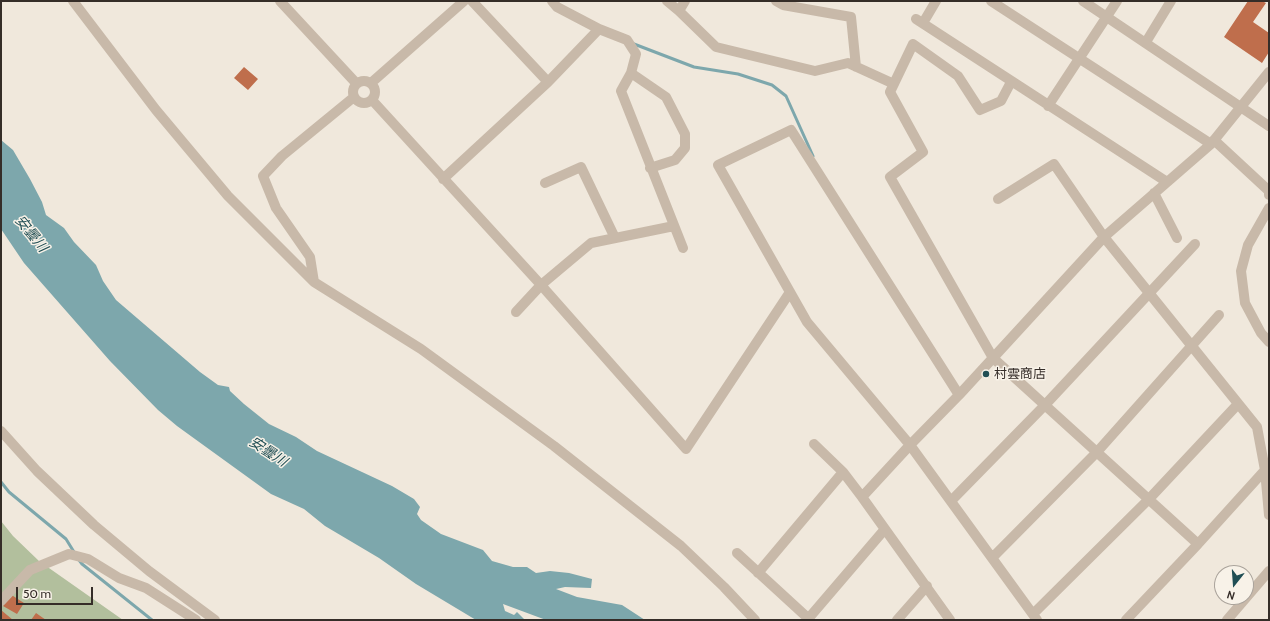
<!DOCTYPE html>
<meta charset="utf-8">
<style>
body{margin:0}
#map{position:relative;width:1270px;height:621px;overflow:hidden;background:#f0e8dc;font-family:Cabin,sans-serif}
canvas{display:block}
.frame{position:absolute;inset:0;border:2px solid #352d28;pointer-events:none}
.north{position:absolute;left:1214px;top:565px;width:40px;height:40px;box-sizing:border-box;background:#f8f2e8;border:1px solid #aaa39b;border-radius:50%;rotate:197deg;font-size:11px;font-weight:700;line-height:16px;text-align:center;color:#352d28}
.north::after{content:'';display:block;margin:auto;width:14px;height:18px;background:#204e54;clip-path:polygon(50% 0,100% 100%,50% 72%,0 100%)}
.scale{position:absolute;left:16px;top:587px;width:77px;height:18px;box-sizing:border-box;border:2px solid #352d28;border-top:0;padding-left:5px;font-size:12px;line-height:14px;white-space:nowrap;color:#352d28;-webkit-text-stroke:3px #f8f2e8;paint-order:stroke}
</style>
<div id="map">
<canvas width="1270" height="621"></canvas>
<div class="frame"></div>
<div class="north">N</div>
<div class="scale">50 m</div>
</div>
<script>
const ctx = document.querySelector('canvas').getContext('2d');
ctx.lineJoin = 'round';
function paint(path, color) { ctx.fillStyle = color; ctx.fill(path, 'evenodd'); }
const shape = rows => new Path2D(rows.map(r => 'M' + r).join(''));
function trace(path, color, width, dash) { ctx.strokeStyle = color; ctx.lineWidth = width; ctx.lineCap = dash ? 'butt' : 'round'; ctx.setLineDash(dash || []); ctx.stroke(path); }
function drawText(font, color, halo, rows, align = 'center') {
  ctx.font = font + ' Cabin,"Noto Sans JP",sans-serif'; ctx.lineWidth = 3; ctx.setLineDash([]); ctx.textBaseline = 'middle'; ctx.strokeStyle = halo; ctx.fillStyle = color; for (const [text, x, y, turn = 0] of rows) {
    ctx.save(); ctx.translate(x, y); ctx.rotate((+turn || 0) * Math.PI / 180); ctx.textAlign = isNaN(turn) ? turn : align; if (halo) ctx.strokeText(text, 0, 0); ctx.fillText(text, 0, 0); ctx.restore();
  }
}
const green = shape([
 [1,521,13,536,39,561,123,620,1,620]
]);
const water = shape([
 [1,140,13,150,30,179,42,202,46,215,64,228,74,242,96,265,103,281,116,300,200,372,218,385,229,387,230,391,244,404,269,424,296,437,317,451,392,486,414,499,420,507,417,514,421,520,441,534,483,550,492,561,513,567,527,567,536,573,550,571,569,573,592,579,591,588,565,587,556,589,577,597,622,605,645,620,546,620,503,604,505,611,514,615,517,612,525,620,476,620,416,584,379,558,325,526,304,509,271,494,177,426,158,410,110,361,24,263,1,229]
]);
const stream = shape([
 [634,44,694,67,738,74,772,85,786,96,813,156],
 [1,482,9,492,66,539,74,552],
 [79,560,82,564,152,620]
]);
const building = shape([
 [1248,1,1262,1,1266,3,1253,22,1269,33,1269,52,1262,63,1224,37],
 [244,67,258,79,248,90,234,78],
 [10,594,24,603,17,614,3,606],
 [1,610,13,620,1,620],
 [36,613,46,620,31,620]
]);
const minor = shape([
 [73,1,156,110,228,196,314,282,421,349,554,446,681,546,724,587,755,620],
 [280,1,356,83],
 [472,1,548,82],
 [552,1,557,7,599,29,627,40,636,54,631,73,621,91,683,248],
 [667,1,679,11],
 [685,1,679,11,716,47,815,71,848,63,894,84],
 [776,1,783,5,851,17,856,67],
 [991,1,1211,144],
 [1083,1,1269,126],
 [916,19,1167,182],
 [923,23,936,1],
 [1146,42,1171,1],
 [631,73,666,97,685,134,685,148,675,160,650,168],
 '353 92a11 11 0 1 1 22 0a11 11 0 1 1-22 0Z',
 [1011,82,1001,101,980,110,958,76,913,44,890,92,923,152,890,177,993,358,1198,544],
 [371,83,464,1],
 [372,100,541,285,686,449,790,292],
 [1048,106,1117,1],
 [1214,140,1269,191,1269,195],
 [443,179,548,82,599,29],
 [545,183,581,167,615,238],
 [1154,193,1177,238],
 [998,199,1054,164,1104,237,1257,427,1265,470,1269,515],
 [1269,208,1248,245,1241,271,1245,303,1261,333,1269,342],
 [314,282,310,257,276,208,263,176,282,156,354,97],
 [516,312,541,285,591,243,674,226],
 [959,395,791,130,718,165,807,322,910,445,1037,620],
 [1,431,37,471,94,525,149,571,215,620],
 [814,444,843,472,862,497,950,620],
 [862,497,910,445,959,395,1104,237,1211,144,1269,72],
 [951,501,1045,405,1195,244],
 [737,553,810,620],
 [992,558,1097,452,1219,315],
 [758,573,843,472],
 [1,601,30,570,69,554,88,559,119,578,146,588,196,620],
 [1033,614,1149,499,1238,404],
 [808,619,885,529],
 [897,620,927,586],
 [1126,620,1198,544,1265,470],
 [1227,620,1269,571]
]);
const markers = [
 [986,374,4,"#204e54"]
];
const poiNames = [
 ["村雲商店",994,374]
];
const waterNames = [
 ["安曇川",31,234,51],
 ["安曇川",268,452,33]
];
paint(green, '#b2bf9d');
paint(water, '#7da7ac');
trace(stream, '#7da7ac', 3);
paint(building, '#bf6e4c');
trace(minor, '#c8b9a9', 10);
for (const [x, y, r, color] of markers) { const dot = new Path2D(); dot.arc(x, y, r, 0, 2 * Math.PI); ctx.fillStyle = color; ctx.fill(dot); trace(dot, '#f8f2e8', 1.5); }
drawText('13px', '#352d28', '#f8f2e8', poiNames, 'left');
drawText('italic 14px', '#204e54', '#f8f2e8', waterNames);
</script>
